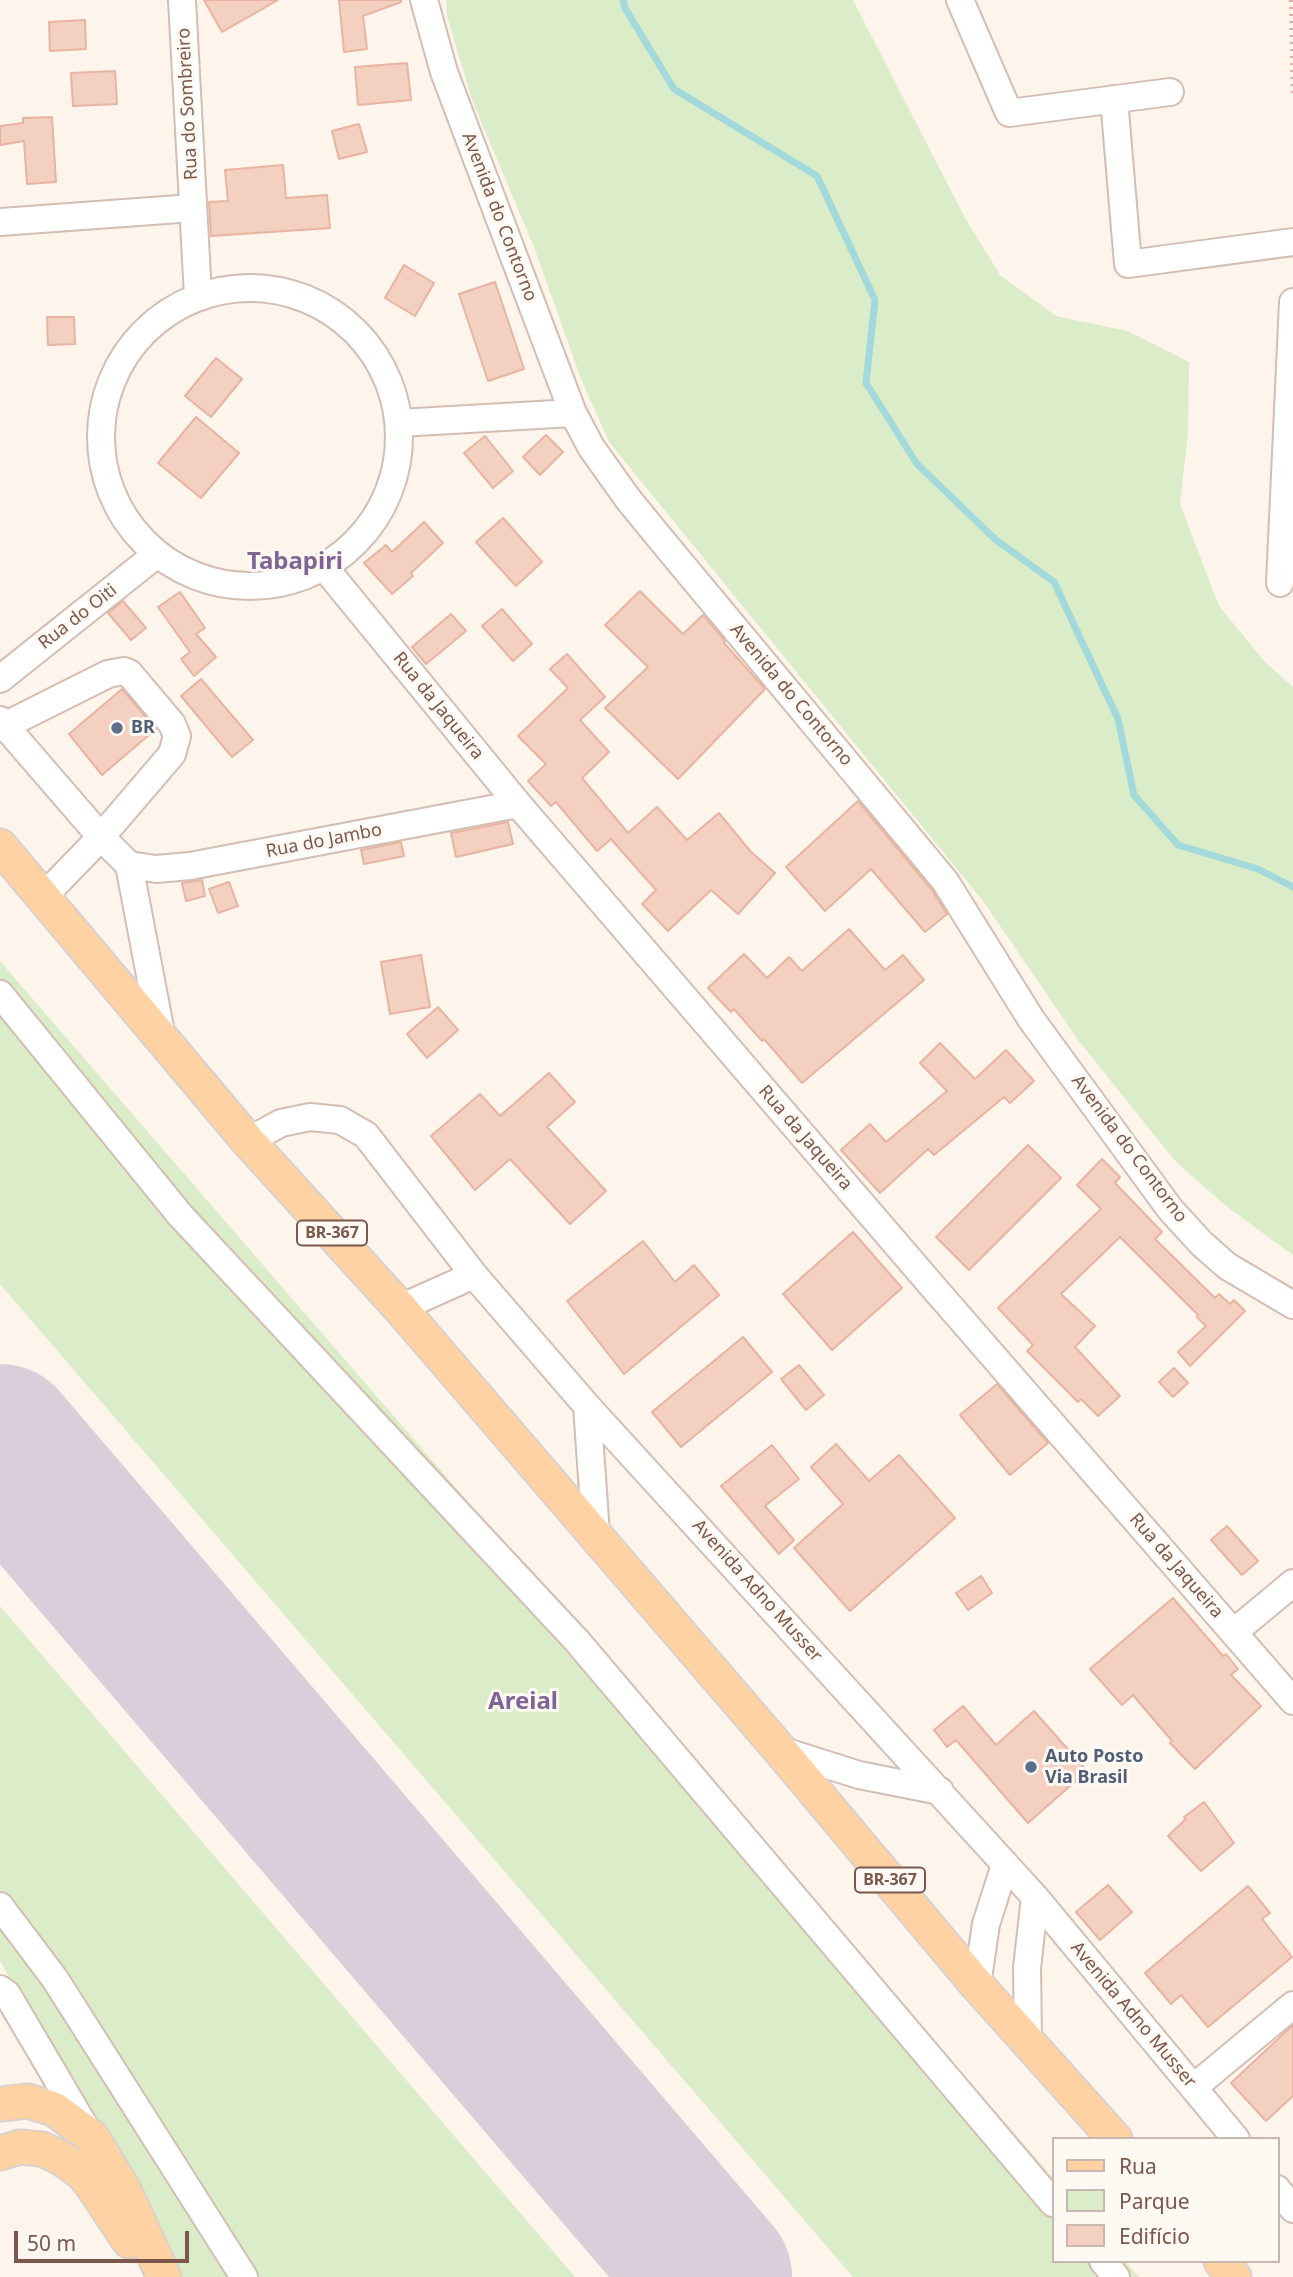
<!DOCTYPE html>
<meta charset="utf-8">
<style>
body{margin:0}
#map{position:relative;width:1293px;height:2277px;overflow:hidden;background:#fdf4eb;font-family:"Noto Sans",sans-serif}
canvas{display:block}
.legend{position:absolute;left:1052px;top:2137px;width:228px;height:126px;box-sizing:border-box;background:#fff9f3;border:2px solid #cab8b0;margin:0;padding:9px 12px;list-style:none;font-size:21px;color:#7b574c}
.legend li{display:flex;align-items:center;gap:14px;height:35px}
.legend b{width:35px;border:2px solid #cab8b0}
.scale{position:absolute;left:14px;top:2231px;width:175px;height:32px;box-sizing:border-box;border:4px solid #7b574c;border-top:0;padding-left:9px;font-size:21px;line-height:24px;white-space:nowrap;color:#7b574c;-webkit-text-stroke:5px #fff9f3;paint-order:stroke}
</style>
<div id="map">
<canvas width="1293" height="2277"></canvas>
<ul class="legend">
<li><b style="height:9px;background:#fed2a2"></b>Rua</li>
<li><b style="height:19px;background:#dbedc8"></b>Parque</li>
<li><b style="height:19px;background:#f4d0c1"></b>Edifício</li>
</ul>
<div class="scale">50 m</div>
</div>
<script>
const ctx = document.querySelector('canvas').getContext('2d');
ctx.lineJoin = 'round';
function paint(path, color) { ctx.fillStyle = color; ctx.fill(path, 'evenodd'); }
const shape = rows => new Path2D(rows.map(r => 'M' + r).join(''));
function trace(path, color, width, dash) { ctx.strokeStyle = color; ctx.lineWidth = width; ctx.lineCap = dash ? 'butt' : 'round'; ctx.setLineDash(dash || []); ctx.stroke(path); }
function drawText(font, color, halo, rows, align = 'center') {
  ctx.font = font + ' "Noto Sans",sans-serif'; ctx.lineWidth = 6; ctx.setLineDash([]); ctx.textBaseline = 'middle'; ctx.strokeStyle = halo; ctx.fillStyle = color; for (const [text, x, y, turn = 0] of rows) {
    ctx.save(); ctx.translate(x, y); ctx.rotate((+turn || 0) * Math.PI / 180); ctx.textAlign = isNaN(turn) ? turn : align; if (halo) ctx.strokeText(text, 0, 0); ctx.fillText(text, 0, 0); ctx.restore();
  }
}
const green = shape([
 [446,0,853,0,964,216,1000,275,1056,316,1127,331,1189,362,1188,434,1180,504,1219,606,1265,662,1293,687,1293,1255,1226,1206,1175,1161,1078,1040,983,901,609,442,581,379,534,247,472,100,447,16],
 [0,961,1053,2178,1053,2261,1125,2261,1139,2277,853,2277,0,1284],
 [0,1606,575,2277,178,2277,0,1961]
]);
const stream = shape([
 [623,0,625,8,674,89,817,176,875,300,866,383,917,464,996,540,1054,582,1118,719,1134,795,1178,845,1258,869,1293,887]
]);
const runway = shape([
 [0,1443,713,2277]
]);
const building = shape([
 [204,0,278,0,222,32,204,0],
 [339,0,401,0,401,2,363,16,367,49,344,52,339,0],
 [85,20,86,49,50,51,49,22,85,20],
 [407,63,411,100,358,105,355,67,407,63],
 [115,71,117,104,73,106,71,73,115,71],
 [52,117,56,182,27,184,24,141,0,145,0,126,23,123,23,118,52,117],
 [359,124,367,152,339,159,332,131,359,124],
 [283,165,286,198,327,195,330,228,211,236,209,202,228,201,225,170,283,165],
 [404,265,434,283,415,316,385,298,404,265],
 [495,282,524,369,488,381,459,294,495,282],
 [47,317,74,317,75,344,48,345,47,317],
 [216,358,242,379,211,417,185,396,216,358],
 [196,417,239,453,201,498,158,463,196,417],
 [546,435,563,452,540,475,523,457,546,435],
 [485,436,513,471,493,488,464,453,485,436],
 [503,518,542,562,516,586,476,542,503,518],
 [424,522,443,543,411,573,413,576,392,594,364,563,386,545,392,552,424,522],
 [640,591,683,634,703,615,725,641,724,643,765,689,678,779,605,708,648,667,605,625,640,591],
 [180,592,205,628,196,634,216,657,194,676,181,659,190,652,158,607,180,592],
 [123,601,146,628,131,640,108,613,123,601],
 [502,609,532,644,513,661,482,626,502,609],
 [451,614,466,631,426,664,412,647,451,614],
 [567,654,605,697,580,720,609,752,582,778,628,833,657,807,687,840,719,813,751,852,775,873,738,914,711,890,668,931,642,904,656,890,611,839,597,851,556,802,551,806,528,781,546,764,518,736,568,688,550,669,567,654],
 [201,679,253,740,232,757,181,696,201,679],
 [122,689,156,729,102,775,69,734,122,689],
 [858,801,932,890,947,914,925,932,871,869,825,911,786,867,858,801],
 [508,822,513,844,456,857,451,833,508,822],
 [401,842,404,856,364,864,361,850,401,842],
 [202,880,205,896,186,901,182,883,202,880],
 [229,882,238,906,218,913,209,889,229,882],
 [849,929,885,970,903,955,924,980,802,1083,764,1039,762,1041,734,1009,731,1012,708,988,744,954,767,978,789,957,802,971,849,929],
 [421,955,430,1007,390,1014,381,962,421,955],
 [438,1007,458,1030,427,1058,407,1034,438,1007],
 [940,1043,975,1079,1006,1050,1034,1081,1010,1103,1004,1097,934,1155,928,1149,880,1193,841,1150,870,1124,886,1142,947,1091,920,1063,940,1043],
 [549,1073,575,1102,547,1127,606,1191,570,1224,510,1159,475,1190,431,1136,480,1094,500,1116,549,1073],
 [1028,1145,1061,1178,969,1270,936,1237,1028,1145],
 [1102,1159,1120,1177,1115,1183,1162,1232,1155,1239,1215,1298,1219,1294,1230,1304,1234,1300,1245,1311,1190,1366,1178,1352,1206,1326,1197,1317,1198,1315,1120,1237,1061,1294,1095,1326,1075,1347,1120,1396,1098,1416,1081,1399,1078,1402,1027,1351,1033,1345,998,1308,1101,1209,1077,1185,1102,1159],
 [853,1232,902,1288,832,1350,783,1294,853,1232],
 [643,1241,675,1282,694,1265,719,1295,624,1374,567,1301,643,1241],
 [743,1337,772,1372,681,1447,652,1412,743,1337],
 [799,1365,824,1395,806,1410,781,1379,799,1365],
 [1174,1368,1188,1383,1173,1397,1159,1382,1174,1368],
 [997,1384,1048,1443,1010,1475,960,1415,997,1384],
 [836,1444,869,1481,899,1455,955,1518,850,1611,794,1548,843,1504,811,1467,836,1444],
 [772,1445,799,1479,765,1506,794,1540,779,1554,721,1486,772,1445],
 [1227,1526,1258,1561,1242,1575,1211,1540,1227,1526],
 [981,1576,992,1593,968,1610,956,1593,981,1576],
 [1173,1598,1223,1656,1226,1654,1238,1669,1231,1675,1261,1706,1195,1769,1170,1743,1172,1741,1133,1695,1122,1705,1090,1669,1173,1598],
 [963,1706,996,1745,1034,1711,1087,1771,1028,1823,956,1740,947,1747,934,1730,963,1706],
 [1204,1802,1234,1843,1201,1871,1168,1836,1186,1819,1184,1817,1204,1802],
 [1108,1885,1132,1912,1100,1940,1076,1912,1108,1885],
 [1248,1886,1270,1913,1262,1919,1292,1957,1208,2027,1181,1995,1171,2004,1145,1973,1248,1886],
 [1293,2025,1293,2096,1266,2121,1231,2083,1293,2025]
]);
const path = shape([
 [1291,0,1293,93]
]);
const minor = shape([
 [182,0,198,296],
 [424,0,444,72,573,413,591,447,628,499,659,537,945,881,1031,1019,1170,1209,1201,1243,1227,1266,1293,1305],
 [960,0,1009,113,1170,92],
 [1114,99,1128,264,1293,242],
 [0,222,193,208],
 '101 437a149 149 0 1 1 298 0a149 149 0 1 1-298 0Z',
 [399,423,573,413],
 [325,568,518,804,934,1288,1293,1701],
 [1280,583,1293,302],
 [0,679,157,554],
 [0,720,101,837,129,865,162,1038],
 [0,728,108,674,124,671,129,673,172,724,177,736,172,754,101,837,43,897],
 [129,865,156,869,190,866,518,804],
 [0,994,180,1215,577,1641,1053,2203],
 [248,1141,281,1123,310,1117,340,1120,366,1135,474,1275,587,1406,1035,1897,1236,2139],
 [400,1308,474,1275],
 [587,1406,596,1534],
 [1234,1632,1293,1583],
 [780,1750,859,1775,940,1791],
 [0,1906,55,1979,244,2277],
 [977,1985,986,1924,1005,1865],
 [0,1989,7,1994,87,2130],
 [1028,2039,1027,1968,1035,1897],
 [1194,2087,1293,2005],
 [1277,2189,1293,2209],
 [1103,2261,1116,2277]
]);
const major = shape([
 [0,846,248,1141,400,1308,780,1750,977,1985,1115,2139],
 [0,2104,28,2101,54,2109,92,2137,124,2190,164,2277],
 [0,2153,20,2147,42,2149,61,2158,81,2172,92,2185,129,2241],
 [1221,2261,1234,2277]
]);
const markers = [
 [117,728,7,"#5c6f8a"],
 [1031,1767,7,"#5c6f8a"]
];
const shields = [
 [332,1233,70],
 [890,1880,70]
];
const shieldNames = [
 ["BR-367",332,1233],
 ["BR-367",890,1880]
];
const streetNames = [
 ["Rua do Sombreiro",188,104,-93],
 ["Avenida do Contorno",499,217,69],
 ["Rua do Oiti",78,617,-38],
 ["Avenida do Contorno",791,695,50],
 ["Rua da Jaqueira",438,706,51],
 ["Rua do Jambo",324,841,-11],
 ["Rua da Jaqueira",805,1138,49],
 ["Avenida do Contorno",1129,1149,53],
 ["Rua da Jaqueira",1176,1566,49],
 ["Avenida Adno Musser",757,1591,48],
 ["Avenida Adno Musser",1133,2015,50]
];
const serviceNames = [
 ["BR",131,728],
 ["Auto Posto",1045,1757],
 ["Via Brasil",1045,1778]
];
const districtNames = [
 ["Tabapiri",295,562],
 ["Areial",523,1702]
];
paint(green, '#dbedc8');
trace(stream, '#a3d9db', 7);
trace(runway, '#daceda', 158);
paint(building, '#f4d0c1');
trace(building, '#e8b4a1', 2);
trace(minor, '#d4bdb2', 30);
trace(major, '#dad0cd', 37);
trace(path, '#dab3a3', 4.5, [2, 5]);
trace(minor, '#fff', 26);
trace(major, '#fed2a2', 33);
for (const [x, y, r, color] of markers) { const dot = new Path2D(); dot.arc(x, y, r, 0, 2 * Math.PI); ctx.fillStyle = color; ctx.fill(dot); trace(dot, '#fff9f3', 2.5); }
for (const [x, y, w] of shields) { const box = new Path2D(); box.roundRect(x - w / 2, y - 12.5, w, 25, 5); ctx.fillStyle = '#fff9f3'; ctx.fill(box); trace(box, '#7b574c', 2); }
drawText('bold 16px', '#7b574c', null, shieldNames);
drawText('18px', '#7b574c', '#fff9f3', streetNames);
drawText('bold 18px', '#4e5e75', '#fff9f3', serviceNames, 'left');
drawText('bold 24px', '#806496', '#fff9f3', districtNames);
</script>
